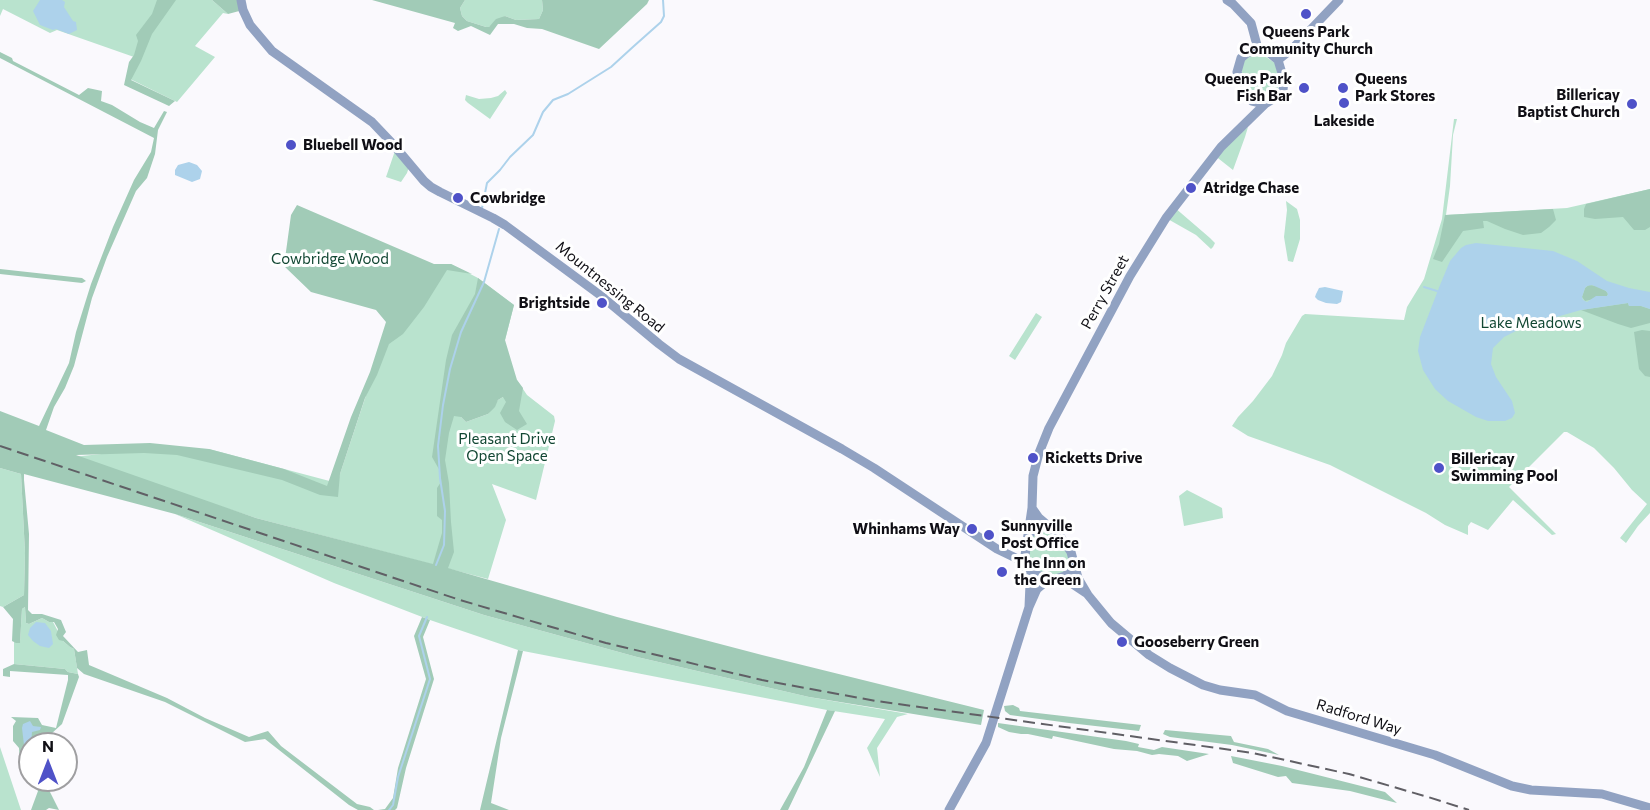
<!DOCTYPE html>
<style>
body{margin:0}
#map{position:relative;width:1650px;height:810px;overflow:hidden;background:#faf9fd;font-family:Commissioner,sans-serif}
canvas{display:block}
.north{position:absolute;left:18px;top:732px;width:60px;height:60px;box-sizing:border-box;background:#fff;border:2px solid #9f9fa1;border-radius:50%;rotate:0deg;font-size:16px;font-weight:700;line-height:24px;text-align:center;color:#100f15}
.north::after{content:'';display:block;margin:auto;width:21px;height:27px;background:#4f52c8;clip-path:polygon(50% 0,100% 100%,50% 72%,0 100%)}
</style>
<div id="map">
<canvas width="1650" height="810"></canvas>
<div class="north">N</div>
</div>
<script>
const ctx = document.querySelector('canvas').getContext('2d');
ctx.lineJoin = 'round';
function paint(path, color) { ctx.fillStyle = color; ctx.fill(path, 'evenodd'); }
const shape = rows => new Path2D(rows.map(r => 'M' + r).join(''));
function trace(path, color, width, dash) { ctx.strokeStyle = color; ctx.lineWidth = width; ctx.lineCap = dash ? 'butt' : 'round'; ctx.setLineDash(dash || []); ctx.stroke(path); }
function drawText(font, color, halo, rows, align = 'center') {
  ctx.font = font + ' Commissioner,sans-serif'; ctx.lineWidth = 6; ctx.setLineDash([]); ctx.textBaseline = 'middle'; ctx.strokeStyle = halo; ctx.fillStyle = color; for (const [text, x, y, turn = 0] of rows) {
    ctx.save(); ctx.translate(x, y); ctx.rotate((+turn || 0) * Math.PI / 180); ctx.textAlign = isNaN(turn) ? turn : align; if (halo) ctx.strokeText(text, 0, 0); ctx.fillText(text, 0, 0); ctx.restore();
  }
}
const green = shape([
 [0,0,212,0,228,14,223,13,195,46,215,57,177,102,128,78,134,57,57,30,50,33,3,9,0,16],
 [465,0,542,0,543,10,539,19,516,20,505,16,489,27,486,27,467,21,462,16,460,8],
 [1256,54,1263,55,1275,63,1280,82,1276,93,1264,100,1254,98,1246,89,1242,77,1242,62,1248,56],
 [505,90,507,93,490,119,468,103,465,100,466,95,479,99,491,98,498,96],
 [1454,119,1457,119,1453,135,1450,186,1446,215,1567,208,1650,189,1650,513,1638,526,1626,543,1620,538,1647,504,1632,490,1614,468,1594,448,1567,432,1564,432,1509,487,1556,534,1552,535,1513,500,1488,530,1471,522,1468,526,1468,535,1445,525,1426,513,1330,465,1248,436,1232,426,1238,417,1253,401,1272,376,1282,355,1286,343,1302,316,1305,314,1404,320,1407,307,1424,279,1442,219],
 [1248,127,1245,137,1233,170,1214,155],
 [396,148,410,164,407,173,401,182,386,177],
 [1286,201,1297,209,1300,220,1300,239,1293,262,1288,261,1284,237,1287,210],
 [1174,207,1210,238,1215,243,1213,247,1211,249,1196,235,1166,218],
 [451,264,478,278,514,305,505,340,461,417,466,422,488,414,498,400,503,397,517,380,527,395,554,416,555,421,536,500,492,484,506,520,488,579,256,518,72,457,150,449,209,449,337,483,382,347],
 [1036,313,1042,317,1015,360,1009,356],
 [0,468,21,474,25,553,24,595,3,607,0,606],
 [1187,490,1222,508,1223,518,1184,526,1179,496],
 [175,514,484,615,637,657,809,697,908,714,897,717,877,748,880,777,867,748,885,719,827,710,518,650,430,620,334,583],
 [1047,527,1063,544,1072,563,1069,568,1063,573,1056,575,1028,569,1029,536],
 [25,607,26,623,29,624,42,618,49,622,53,622,63,641,70,647,74,649,78,674,68,672,65,669,14,664,14,642,20,642,22,609],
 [0,747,21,810,0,810]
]);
const forest = shape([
 [157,0,176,0,152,34,141,61,131,80,175,101,169,106,124,85,129,62,134,55,138,41,136,35,152,14],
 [212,0,237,0,243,10,228,14],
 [372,0,465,0,460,8,462,16,467,21,486,27,489,27,496,19,505,16,516,20,539,19,543,10,542,0,649,0,647,4,599,49,542,29,527,28,514,24,498,24,490,35,471,26,458,31,453,28,455,23],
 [0,52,12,58,13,61,79,95,88,88,102,91,101,101,112,105,140,122,154,128,164,111,167,112,158,130,155,154,147,178,136,191,107,257,92,298,74,366,65,388,54,407,46,430,84,445,150,443,209,449,284,469,327,486,351,417,370,372,386,322,376,310,311,292,284,266,291,215,297,205,434,264,451,264,472,274,447,270,424,307,403,334,389,344,377,375,365,398,340,474,338,497,320,495,282,480,177,455,144,453,76,455,256,518,433,564,442,533,442,520,437,516,437,488,441,482,440,471,432,457,446,360,452,335,475,294,478,278,514,305,505,340,517,380,523,388,519,411,527,424,517,430,505,422,500,413,506,402,503,397,498,400,495,407,488,414,466,422,461,417,454,416,449,433,445,460,449,483,451,522,454,552,448,568,617,617,762,655,984,710,981,725,809,697,637,657,484,615,175,514,24,474,24,480,29,534,28,610,32,614,42,614,61,620,66,632,63,636,78,652,87,650,89,665,167,698,205,718,249,737,268,731,281,746,357,804,370,807,374,810,358,810,349,805,265,739,245,742,165,702,84,674,77,668,74,649,70,647,63,641,59,640,56,635,58,629,54,622,49,622,42,618,29,624,26,623,25,607,22,609,20,643,16,643,12,641,13,619,3,607,24,595,25,553,21,474,0,468,0,411,39,426,69,363,76,332,91,284,113,227,134,180,151,152,154,138,0,58],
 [1650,189,1650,227,1645,230,1634,230,1623,217,1595,219,1584,217,1584,209,1586,204],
 [1553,209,1556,220,1549,227,1541,233,1523,235,1505,229,1487,221,1483,221,1484,228,1463,231,1442,262,1433,259,1439,244,1445,215],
 [0,269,82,278,86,281,82,283,0,274],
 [1589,285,1597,286,1606,291,1608,294,1607,296,1585,301,1582,297,1585,288],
 [1628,303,1629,306,1641,306,1650,309,1650,323,1631,328,1618,324,1581,310],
 [1642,330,1650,331,1650,377,1645,376,1639,369,1634,332],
 [422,617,430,620,423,637,434,679,406,768,397,808,395,810,378,810,385,809,393,798,398,768,426,679,414,636],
 [518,650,523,651,501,738,491,803,509,810,480,810],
 [14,664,65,669,68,672,78,674,79,677,62,724,40,744,30,744,30,777,20,764,19,748,13,741,13,726,16,721,11,717,38,718,42,725,56,728,68,680,68,675,10,671,10,677,3,676,3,669],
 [1013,705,1019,708,1020,711,1141,725,1139,731,1069,723,1010,715,1005,711,1004,706],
 [827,710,835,711,788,810,780,810,804,767],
 [998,723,1126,741,1139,744,1138,747,1154,750,1162,747,1209,754,1187,761,1178,756,1159,754,1152,755,1137,751,1114,749,1053,736,1052,739,1028,734,1021,734,1009,732,998,727],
 [1165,730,1231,736,1234,742,1268,749,1279,755,1232,745,1170,737,1163,734],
 [1231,756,1282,766,1385,792,1397,803,1350,791,1292,783,1286,776,1278,777,1233,763],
 [32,780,44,780,59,810,49,808,46,810,31,810,38,791]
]);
const water = shape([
 [40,0,62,0,65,2,64,7,73,21,76,22,77,30,69,34,56,29,53,30,40,25,33,11],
 [189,162,197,165,202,171,200,179,192,182,175,175,175,170,178,165],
 [1476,243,1553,251,1577,261,1607,281,1629,288,1650,292,1650,309,1641,306,1629,306,1628,303,1581,310,1553,318,1520,329,1504,337,1493,348,1491,364,1496,377,1512,401,1515,413,1512,418,1505,421,1488,421,1476,417,1448,401,1435,389,1423,370,1418,351,1420,337,1440,285,1450,261,1461,248,1466,245],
 [1592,285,1606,291,1608,294,1607,296,1596,296,1587,302,1583,300,1582,297,1585,288,1587,286],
 [1325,287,1343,291,1341,302,1337,304,1326,303,1318,300,1315,297,1316,294,1319,288],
 [36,622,45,623,51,631,53,644,49,648,40,646,33,641,28,635,30,628],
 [30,721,33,726,41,727,40,730,32,732,31,744,30,744,29,749,24,745,22,728,23,724]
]);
const stream = shape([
 [482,208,487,183,500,170,510,157,533,135,543,112,553,100,568,94,611,67,634,46,661,22,664,16,663,0],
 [1424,287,1437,291],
 [436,565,444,545,445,511,440,478,438,446,443,405,450,369,461,332,484,282,499,229],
 [389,810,393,805,398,777,430,679,419,636,427,617]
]);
const tertiary = shape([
 [241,0,243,10,250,25,272,51,372,122,392,143,424,181,431,187,440,192,493,218,505,225,600,295,659,344,679,359,842,449,874,468,997,549,1024,562],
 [1227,0,1233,4,1251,23,1258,49],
 [1278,60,1293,48,1339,0],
 [1032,508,1039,518,1059,535,1065,543,1071,552,1078,578,1088,595,1111,623,1149,655,1170,668,1203,685,1220,690,1255,695,1287,711,1435,755,1512,786,1531,790,1602,794,1650,808],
 [1028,535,1036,529,1048,525],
 [1027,569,1036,575,1055,579,1065,576,1071,571,1074,563],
 [1056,579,1071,583,1086,593],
 [1029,607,1030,584,1024,562,1032,508,1033,476,1039,453,1049,428,1130,276,1166,218,1221,147,1265,104,1278,96,1283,90,1284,80,1278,60,1268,52,1258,49,1247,53,1241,58,1237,72,1244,93,1252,101,1265,104],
 [949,810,986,743,1029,607,1037,589,1050,578]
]);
const rail = shape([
 [0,446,460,600,606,643,762,680,876,701,1253,753,1349,774,1428,797,1469,810]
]);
const markers = [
 [1306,14,6,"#4f52c8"],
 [1304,88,6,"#4f52c8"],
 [1343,88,6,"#4f52c8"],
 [1344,103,6,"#4f52c8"],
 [1632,104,6,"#4f52c8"],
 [291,145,6,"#4f52c8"],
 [1191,188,6,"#4f52c8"],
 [458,198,6,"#4f52c8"],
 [602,303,6,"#4f52c8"],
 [1033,458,6,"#4f52c8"],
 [1439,468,6,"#4f52c8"],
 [972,529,6,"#4f52c8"],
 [989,535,6,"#4f52c8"],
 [1002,572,6,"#4f52c8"],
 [1122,642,6,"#4f52c8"]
];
const poiNames = [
 ["Queens Park",1306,32,"center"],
 ["Community Church",1306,49,"center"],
 ["Queens Park",1292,79,"right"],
 ["Fish Bar",1292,96,"right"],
 ["Queens",1355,79],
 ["Park Stores",1355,96],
 ["Billericay",1620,95,"right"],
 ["Baptist Church",1620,112,"right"],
 ["Lakeside",1344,121,"center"],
 ["Bluebell Wood",303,145],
 ["Atridge Chase",1203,188],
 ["Cowbridge",470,198],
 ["Brightside",590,303,"right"],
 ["Ricketts Drive",1045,458],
 ["Billericay",1451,459],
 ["Swimming Pool",1451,476],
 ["Sunnyville",1001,526],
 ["Post Office",1001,543],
 ["Whinhams Way",960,529,"right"],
 ["The Inn on",1014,563],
 ["the Green",1014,580],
 ["Gooseberry Green",1134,642]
];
const parkNames = [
 ["Cowbridge Wood",330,259],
 ["Lake Meadows",1531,323],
 ["Pleasant Drive",507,439],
 ["Open Space",507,456]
];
const streetNames = [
 ["Mountnessing Road",610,287,39],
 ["Perry Street",1105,292,-61],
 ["Radford Way",1359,717,17]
];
paint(green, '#b9e3ce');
paint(forest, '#a1cbb7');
paint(water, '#add2eb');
trace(stream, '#add2eb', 2);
trace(tertiary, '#91a2c2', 9);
trace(rail, '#605f65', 2, [12, 6]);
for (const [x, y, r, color] of markers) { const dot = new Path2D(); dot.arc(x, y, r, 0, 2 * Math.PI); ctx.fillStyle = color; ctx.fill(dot); trace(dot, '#fff', 2); }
drawText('bold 15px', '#100f15', '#fff', poiNames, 'left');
drawText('15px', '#124733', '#fff', parkNames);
drawText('15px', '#100f15', '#fff', streetNames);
</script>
